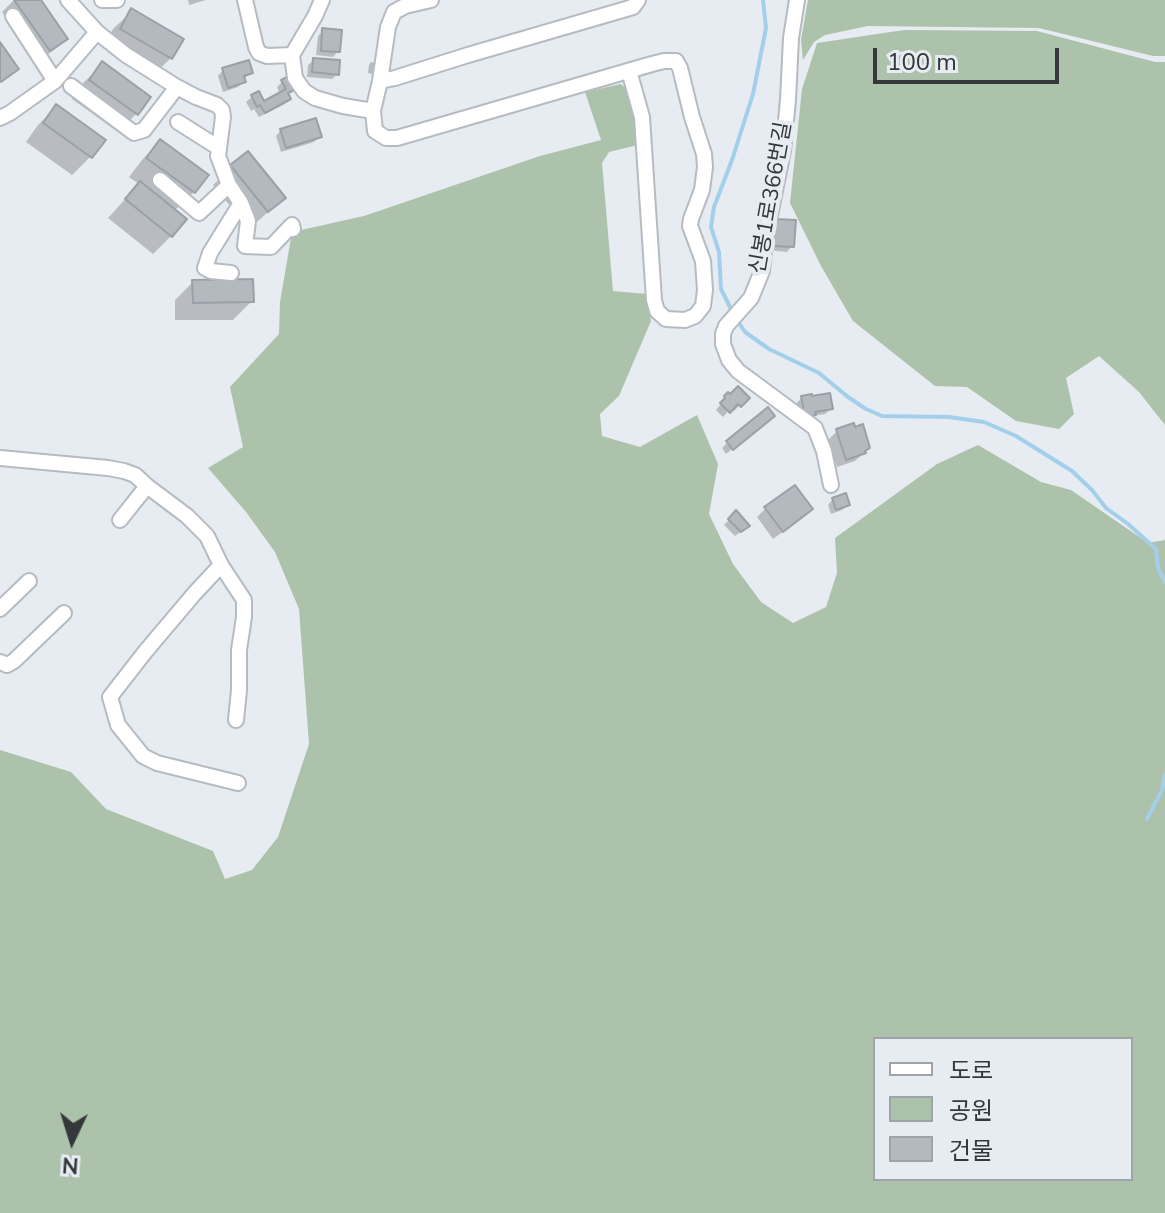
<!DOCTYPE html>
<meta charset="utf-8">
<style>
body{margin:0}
#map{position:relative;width:1165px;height:1213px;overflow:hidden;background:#e6ecf2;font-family:"Nunito Sans","Noto Sans KR",sans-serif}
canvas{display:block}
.legend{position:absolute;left:873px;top:1037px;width:260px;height:144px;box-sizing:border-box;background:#e6ecf2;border:2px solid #9fa4a8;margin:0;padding:10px 14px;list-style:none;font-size:24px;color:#35383a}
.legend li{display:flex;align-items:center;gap:16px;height:40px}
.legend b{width:40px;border:2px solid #9fa4a8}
.north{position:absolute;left:32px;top:1101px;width:80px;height:80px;-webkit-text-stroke:6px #e6ecf2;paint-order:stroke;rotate:184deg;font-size:22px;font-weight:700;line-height:32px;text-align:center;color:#35383a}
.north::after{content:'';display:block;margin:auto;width:28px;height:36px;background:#35383a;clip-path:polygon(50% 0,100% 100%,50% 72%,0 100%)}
.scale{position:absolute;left:873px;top:48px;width:186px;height:36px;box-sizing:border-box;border:4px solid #35383a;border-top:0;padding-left:10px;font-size:24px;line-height:28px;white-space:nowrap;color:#35383a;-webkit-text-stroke:6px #e6ecf2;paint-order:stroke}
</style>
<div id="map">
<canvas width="1165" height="1213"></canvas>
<ul class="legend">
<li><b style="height:10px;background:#fff"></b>도로</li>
<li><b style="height:22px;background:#adc2aa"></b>공원</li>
<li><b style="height:22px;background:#b4b9c0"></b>건물</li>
</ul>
<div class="north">N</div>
<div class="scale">100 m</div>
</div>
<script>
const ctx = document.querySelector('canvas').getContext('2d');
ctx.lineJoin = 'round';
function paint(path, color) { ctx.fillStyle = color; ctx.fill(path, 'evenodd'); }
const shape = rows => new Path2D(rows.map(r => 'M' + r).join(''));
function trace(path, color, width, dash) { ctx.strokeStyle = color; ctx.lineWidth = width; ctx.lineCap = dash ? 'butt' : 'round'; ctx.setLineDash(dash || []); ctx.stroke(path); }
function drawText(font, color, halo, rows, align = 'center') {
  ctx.font = font + ' "Nunito Sans","Noto Sans KR",sans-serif'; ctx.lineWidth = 8; ctx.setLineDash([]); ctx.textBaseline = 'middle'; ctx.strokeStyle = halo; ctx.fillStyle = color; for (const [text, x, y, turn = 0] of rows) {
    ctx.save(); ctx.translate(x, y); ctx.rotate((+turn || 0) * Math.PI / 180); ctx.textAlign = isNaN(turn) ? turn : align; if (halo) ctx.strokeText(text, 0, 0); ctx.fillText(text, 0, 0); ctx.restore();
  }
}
const green = shape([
 [808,0,1165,0,1165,56,1153,56,1039,28,868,26,825,35,814,42,803,60,801,40],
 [904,30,1037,31,1155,62,1165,62,1165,425,1139,392,1099,356,1066,378,1074,414,1059,429,1016,421,967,387,935,386,853,321,821,266,790,203,802,89,817,43],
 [621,84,628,90,635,109,638,145,609,152,602,163,613,291,647,294,651,321,619,396,600,414,602,436,640,447,697,415,718,464,709,514,733,564,761,602,793,623,826,607,837,573,835,538,937,464,978,445,1041,482,1071,490,1148,543,1165,540,1165,1213,0,1213,0,750,71,772,106,809,213,851,225,879,252,870,278,837,309,744,299,609,275,552,246,512,208,468,243,447,230,387,279,334,280,302,292,232,364,216,540,156,601,140,585,92],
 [875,1039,1131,1039,1131,1179,875,1179]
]);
const shadow = shape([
 [14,0,38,0,66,38,54,50,37,62,2,12],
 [188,0,206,0,189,5],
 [132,11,171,58,152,76,103,48,113,29],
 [323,31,338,51,333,57,316,55,318,36],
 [314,60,337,74,332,79,307,77,308,65],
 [371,62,376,63,375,71,373,74,368,73,369,65],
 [103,64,149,97,136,114,118,132,72,99,84,82],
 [223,70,251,73,243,79,244,82,238,87,223,92,218,76],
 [282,82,295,88,287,95,289,99,283,105,259,117,254,109,251,111,246,102,252,97,258,93,263,103,280,94,277,87],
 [57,106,103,140,90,157,72,175,26,142,38,125],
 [281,130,320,136,314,142,281,152,276,136],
 [160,142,206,175,194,192,174,211,171,236,153,254,108,218,139,184,129,177,142,160],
 [248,153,284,198,249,229,213,185],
 [776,221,792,246,787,252,769,250],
 [193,282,252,301,233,320,175,320,175,300],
 [728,395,747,398,734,411,731,408,723,417,716,410],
 [802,397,831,409,825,414,812,416,808,420,800,422,797,403],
 [767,421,726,454,722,448,727,443],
 [837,431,864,453,855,461,837,467,828,440],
 [833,499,848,505,842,510,831,514,828,505],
 [766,508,811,509,802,518,773,539,757,517],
 [736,513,742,531,735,536,724,525]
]);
const stream = shape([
 [733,313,721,289,719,252,711,227,714,207,732,160,753,94,766,28,763,0],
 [737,320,745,332,769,349,819,373,848,397,866,409,882,416,949,417,984,422,1016,436,1072,471,1092,490,1106,508,1128,524,1156,549,1158,568,1165,582],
 [1147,819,1162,790,1165,775]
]);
const building = shape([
 [14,0,41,0,68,39,50,51,14,0],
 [131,8,184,39,172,59,120,29,131,8],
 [322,28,342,30,340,52,321,51,322,28],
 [0,42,19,69,1,82,0,80,0,42],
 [313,58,340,60,339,75,312,72,313,58],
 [249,60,253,73,244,76,246,82,228,88,222,68,249,60],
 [102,61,151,97,138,115,89,80,102,61],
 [290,75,297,89,288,93,291,99,265,113,260,105,257,107,251,95,259,91,264,101,286,89,281,80,290,75],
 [56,104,106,140,92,158,43,123,56,104],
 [316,118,322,137,286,148,280,129,316,118],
 [160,139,209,175,195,193,146,158,160,139],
 [248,151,286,198,268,212,230,165,248,151],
 [140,181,187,219,172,237,125,199,140,181],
 [775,219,796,220,794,247,773,246,775,219],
 [253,279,254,302,193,303,192,280,253,279],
 [738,386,750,398,741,407,738,404,730,413,720,403,725,398,724,396,728,392,730,394,738,386],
 [830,393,833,409,815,412,816,415,805,417,801,396,812,394,812,396,830,393],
 [768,407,775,416,733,450,726,441,768,407],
 [854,423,855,427,863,424,870,448,865,451,866,453,846,460,836,429,854,423],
 [795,485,813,509,783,532,764,507,795,485],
 [846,493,850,505,836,510,832,498,846,493],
 [736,510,750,526,741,532,728,519,736,510]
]);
const street = shape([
 [68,0,97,32,126,55,177,87,196,97,217,105,222,110,223,117,218,156,229,185,241,203,210,253,205,268,211,271,231,273],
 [102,0,117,0],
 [245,0,256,47,259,53,267,56,292,55],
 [322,0,315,16,292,55,295,78,304,91,315,98,343,106,373,111,375,131,386,138,397,138,652,64,664,61,676,61,680,68,692,117,704,154,705,167,702,190,691,219,690,226,703,261,705,290,703,306,695,316,685,320,666,319,657,311,654,300,642,117,629,71],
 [797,0,791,38,788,100,783,151,765,240,762,271,751,298,726,326,723,334,723,344,729,360,738,371,815,428,824,451,831,485],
 [13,16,55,81],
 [380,81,395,78,468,55,633,7,638,0],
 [71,86,134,133,144,130,177,87],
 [373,111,380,81,388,27,394,12,405,6,431,0],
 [0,118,10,113,55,81,97,32],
 [178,122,219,148],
 [160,180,199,213,229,185],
 [241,203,248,221,245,246,271,247,292,225,293,229],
 [0,458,108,468,124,471,135,475,147,486,187,516,207,536,221,565,244,600,244,617,239,650,239,690,236,720],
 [120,520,147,486],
 [221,565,194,594,145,652,110,697,118,725,143,756,157,763,238,783],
 [0,609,29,581],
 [0,662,7,665,14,661,64,613]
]);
const streetNames = [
 ["신봉1로366번길",772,198,-80]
];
paint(green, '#adc2aa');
paint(shadow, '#0003');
trace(stream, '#a3cfea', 4);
paint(building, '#b4b9c0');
trace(building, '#9aa0a6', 2);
trace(street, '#b5bbc1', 18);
trace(street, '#fff', 14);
drawText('22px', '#35383a', '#e6ecf2', streetNames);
</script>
